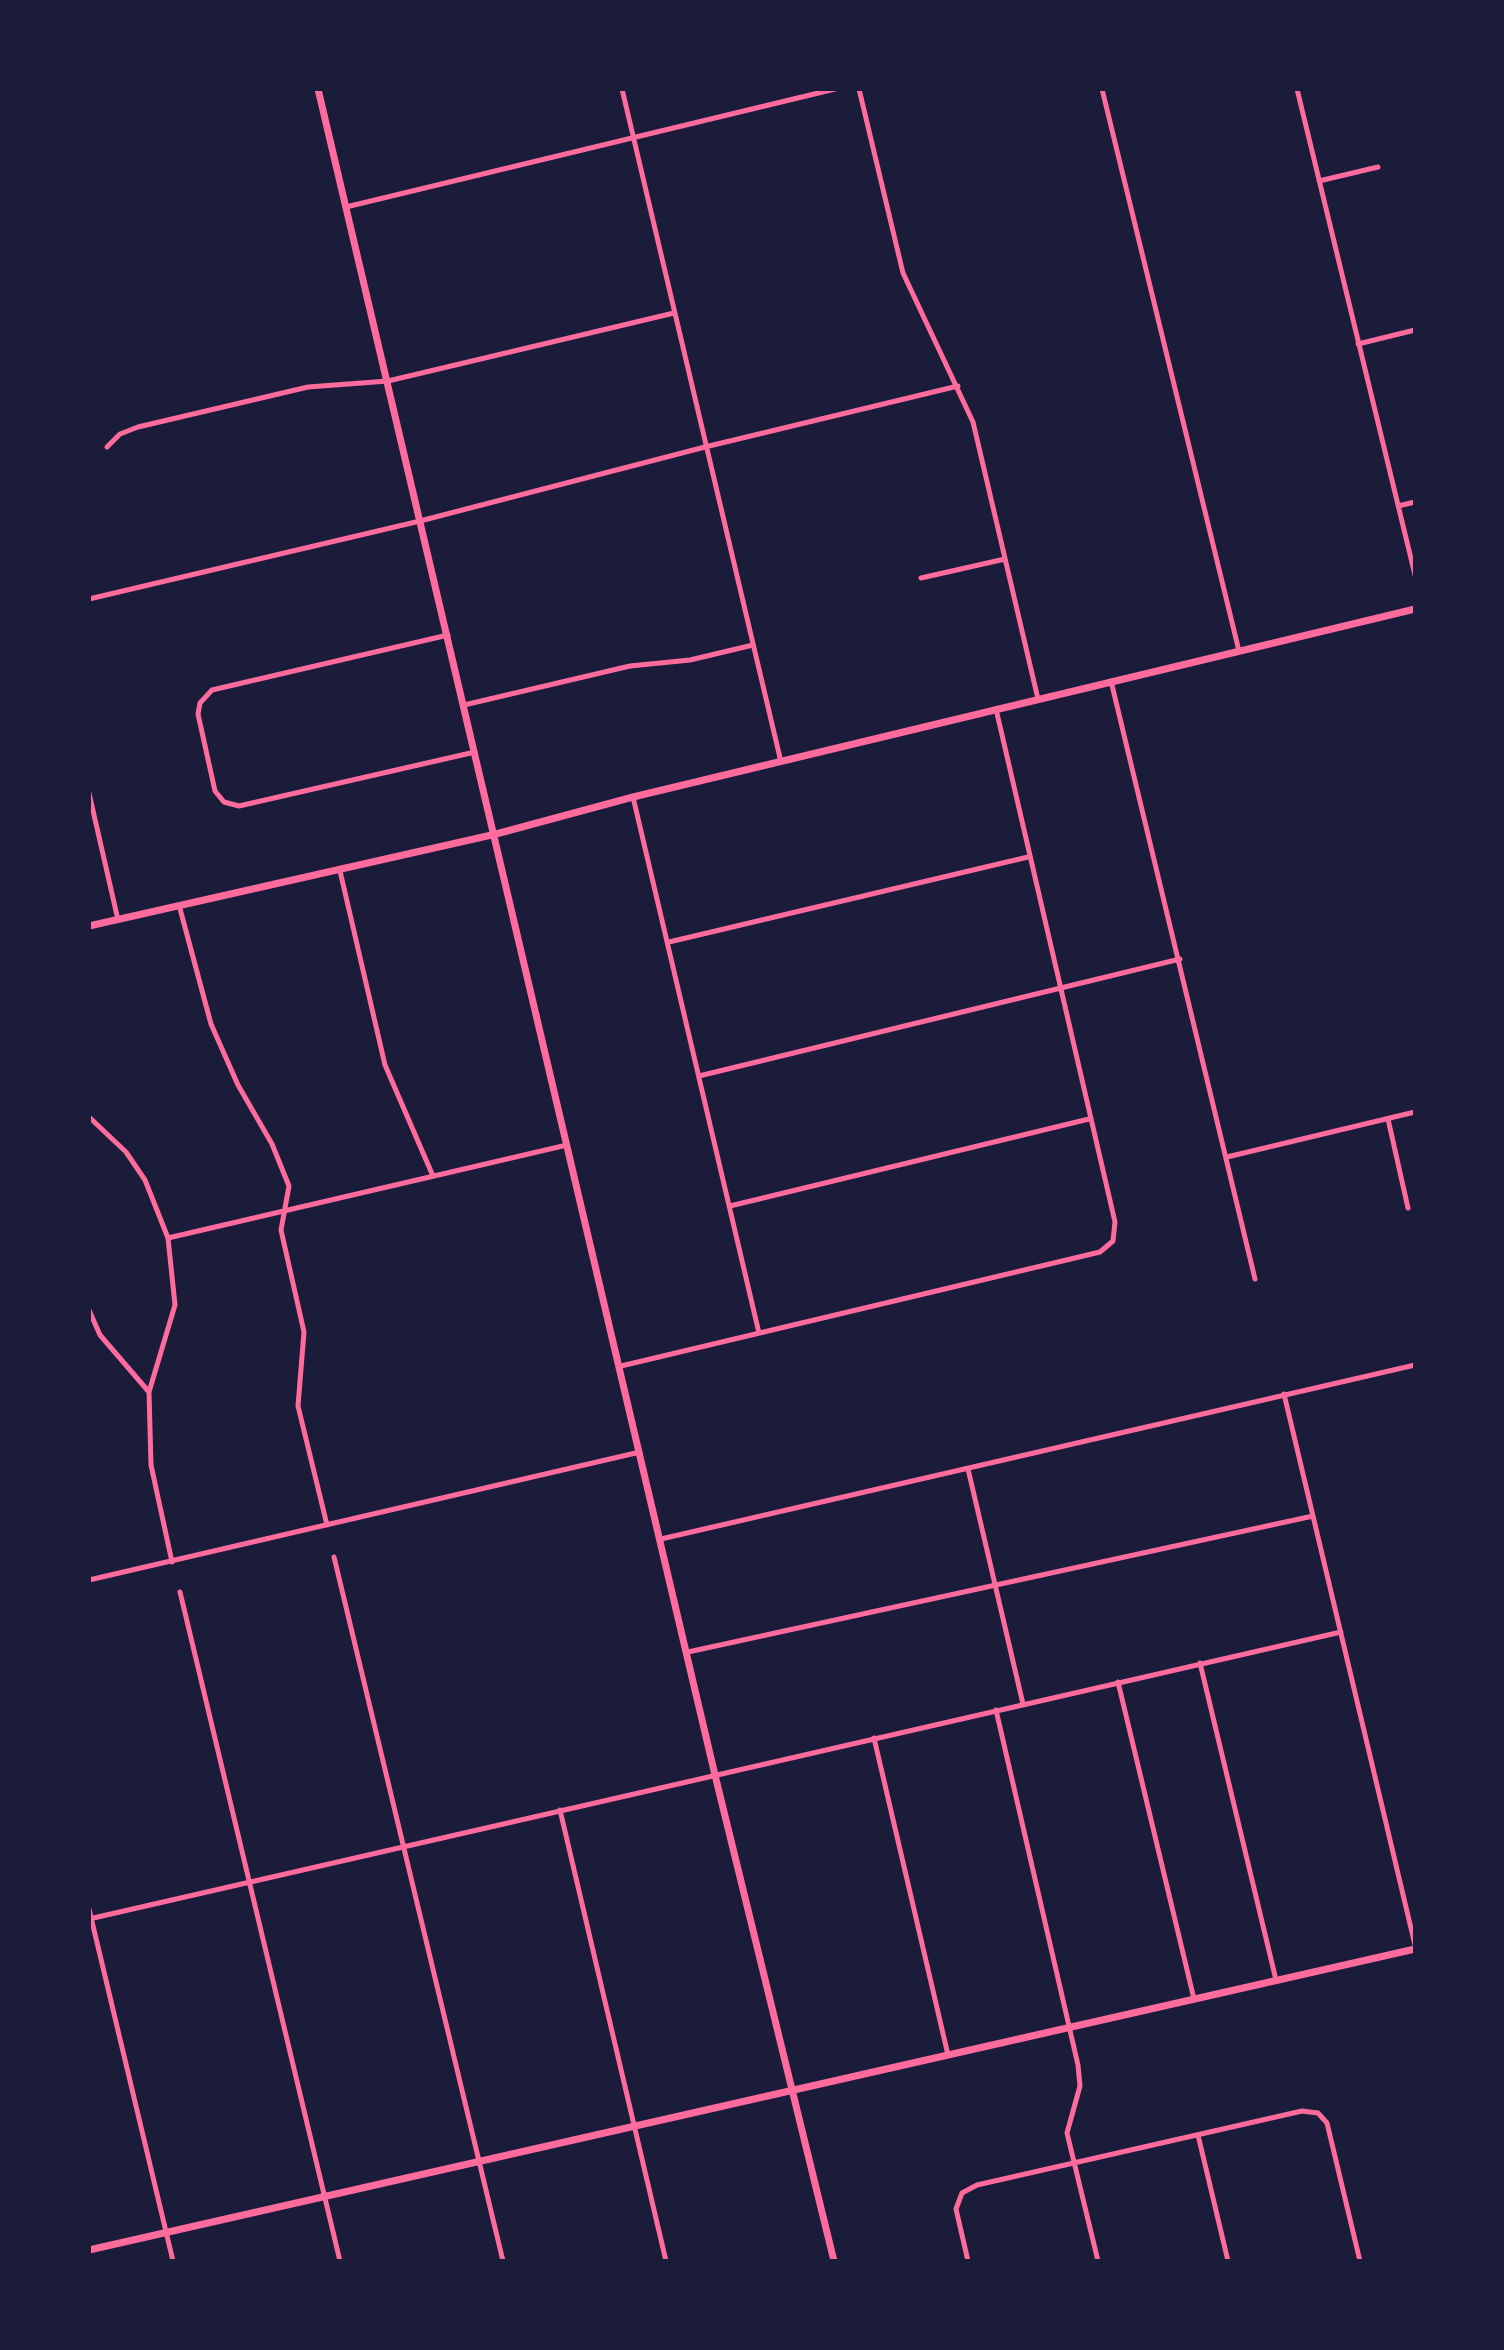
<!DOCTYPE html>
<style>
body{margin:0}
#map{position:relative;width:1504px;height:2350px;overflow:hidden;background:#1b1b3a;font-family:"Asap Condensed",sans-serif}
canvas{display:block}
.frame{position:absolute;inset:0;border:91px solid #1b1b3a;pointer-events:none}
</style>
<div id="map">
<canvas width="1504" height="2350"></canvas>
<div class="frame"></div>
</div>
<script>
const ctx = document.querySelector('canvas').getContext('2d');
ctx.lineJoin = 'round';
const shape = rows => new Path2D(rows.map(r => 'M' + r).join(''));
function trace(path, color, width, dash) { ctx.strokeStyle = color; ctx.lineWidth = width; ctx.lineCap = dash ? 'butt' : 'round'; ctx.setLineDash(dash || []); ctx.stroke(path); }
const minor = shape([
 [622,89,781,762],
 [859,89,903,273,973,422,1038,699],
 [1102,89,1239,651],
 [1297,89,1415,575],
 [1319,181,1378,167],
 [346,207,835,89],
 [1358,344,1415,330],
 [107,447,120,434,138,427,308,387,388,381,674,313],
 [1398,506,1415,502],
 [921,578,1005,559],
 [89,599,420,521,705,447,958,386],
 [448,635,212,690,200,703,198,714,215,791,224,802,239,806,475,752],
 [1111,681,1255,1279],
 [464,705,630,666,690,660,753,645],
 [89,793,118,920],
 [633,797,759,1333],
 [340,871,385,1065,433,1176],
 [179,905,211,1024,238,1085,272,1144,289,1186,281,1230,304,1332,298,1406,327,1525],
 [669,942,1028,857],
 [699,1076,1180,959],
 [89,1117,126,1152,145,1180,168,1238,175,1305,149,1392,151,1465,172,1562],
 [1388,1119,1408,1208],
 [1227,1157,1415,1112],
 [730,1206,1089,1119],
 [168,1238,567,1145],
 [89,1310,100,1335,149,1392],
 [621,1366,1100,1252,1113,1241,1115,1222,996,709],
 [1284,1394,1415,1945],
 [968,1469,1023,1704],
 [661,1539,1415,1365],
 [334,1557,503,2261],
 [89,1580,640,1452],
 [180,1592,340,2261],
 [688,1652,1313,1516],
 [1200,1663,1276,1980],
 [1118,1682,1194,1999],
 [996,1710,1078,2065,1080,2086,1067,2133,1098,2261],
 [874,1738,948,2055],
 [560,1810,666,2261],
 [89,1909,173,2261],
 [89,1919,1341,1632],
 [1198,2135,1228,2261],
 [968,2261,956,2209,962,2193,977,2185,1302,2111,1318,2113,1327,2123,1360,2261]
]);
const tertiary = shape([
 [318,89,715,1775,834,2261],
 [89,926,496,834,633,797,1415,609],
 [89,2250,1415,1949]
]);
trace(minor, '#ff6b9d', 5);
trace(tertiary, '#ff6b9d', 7);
</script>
